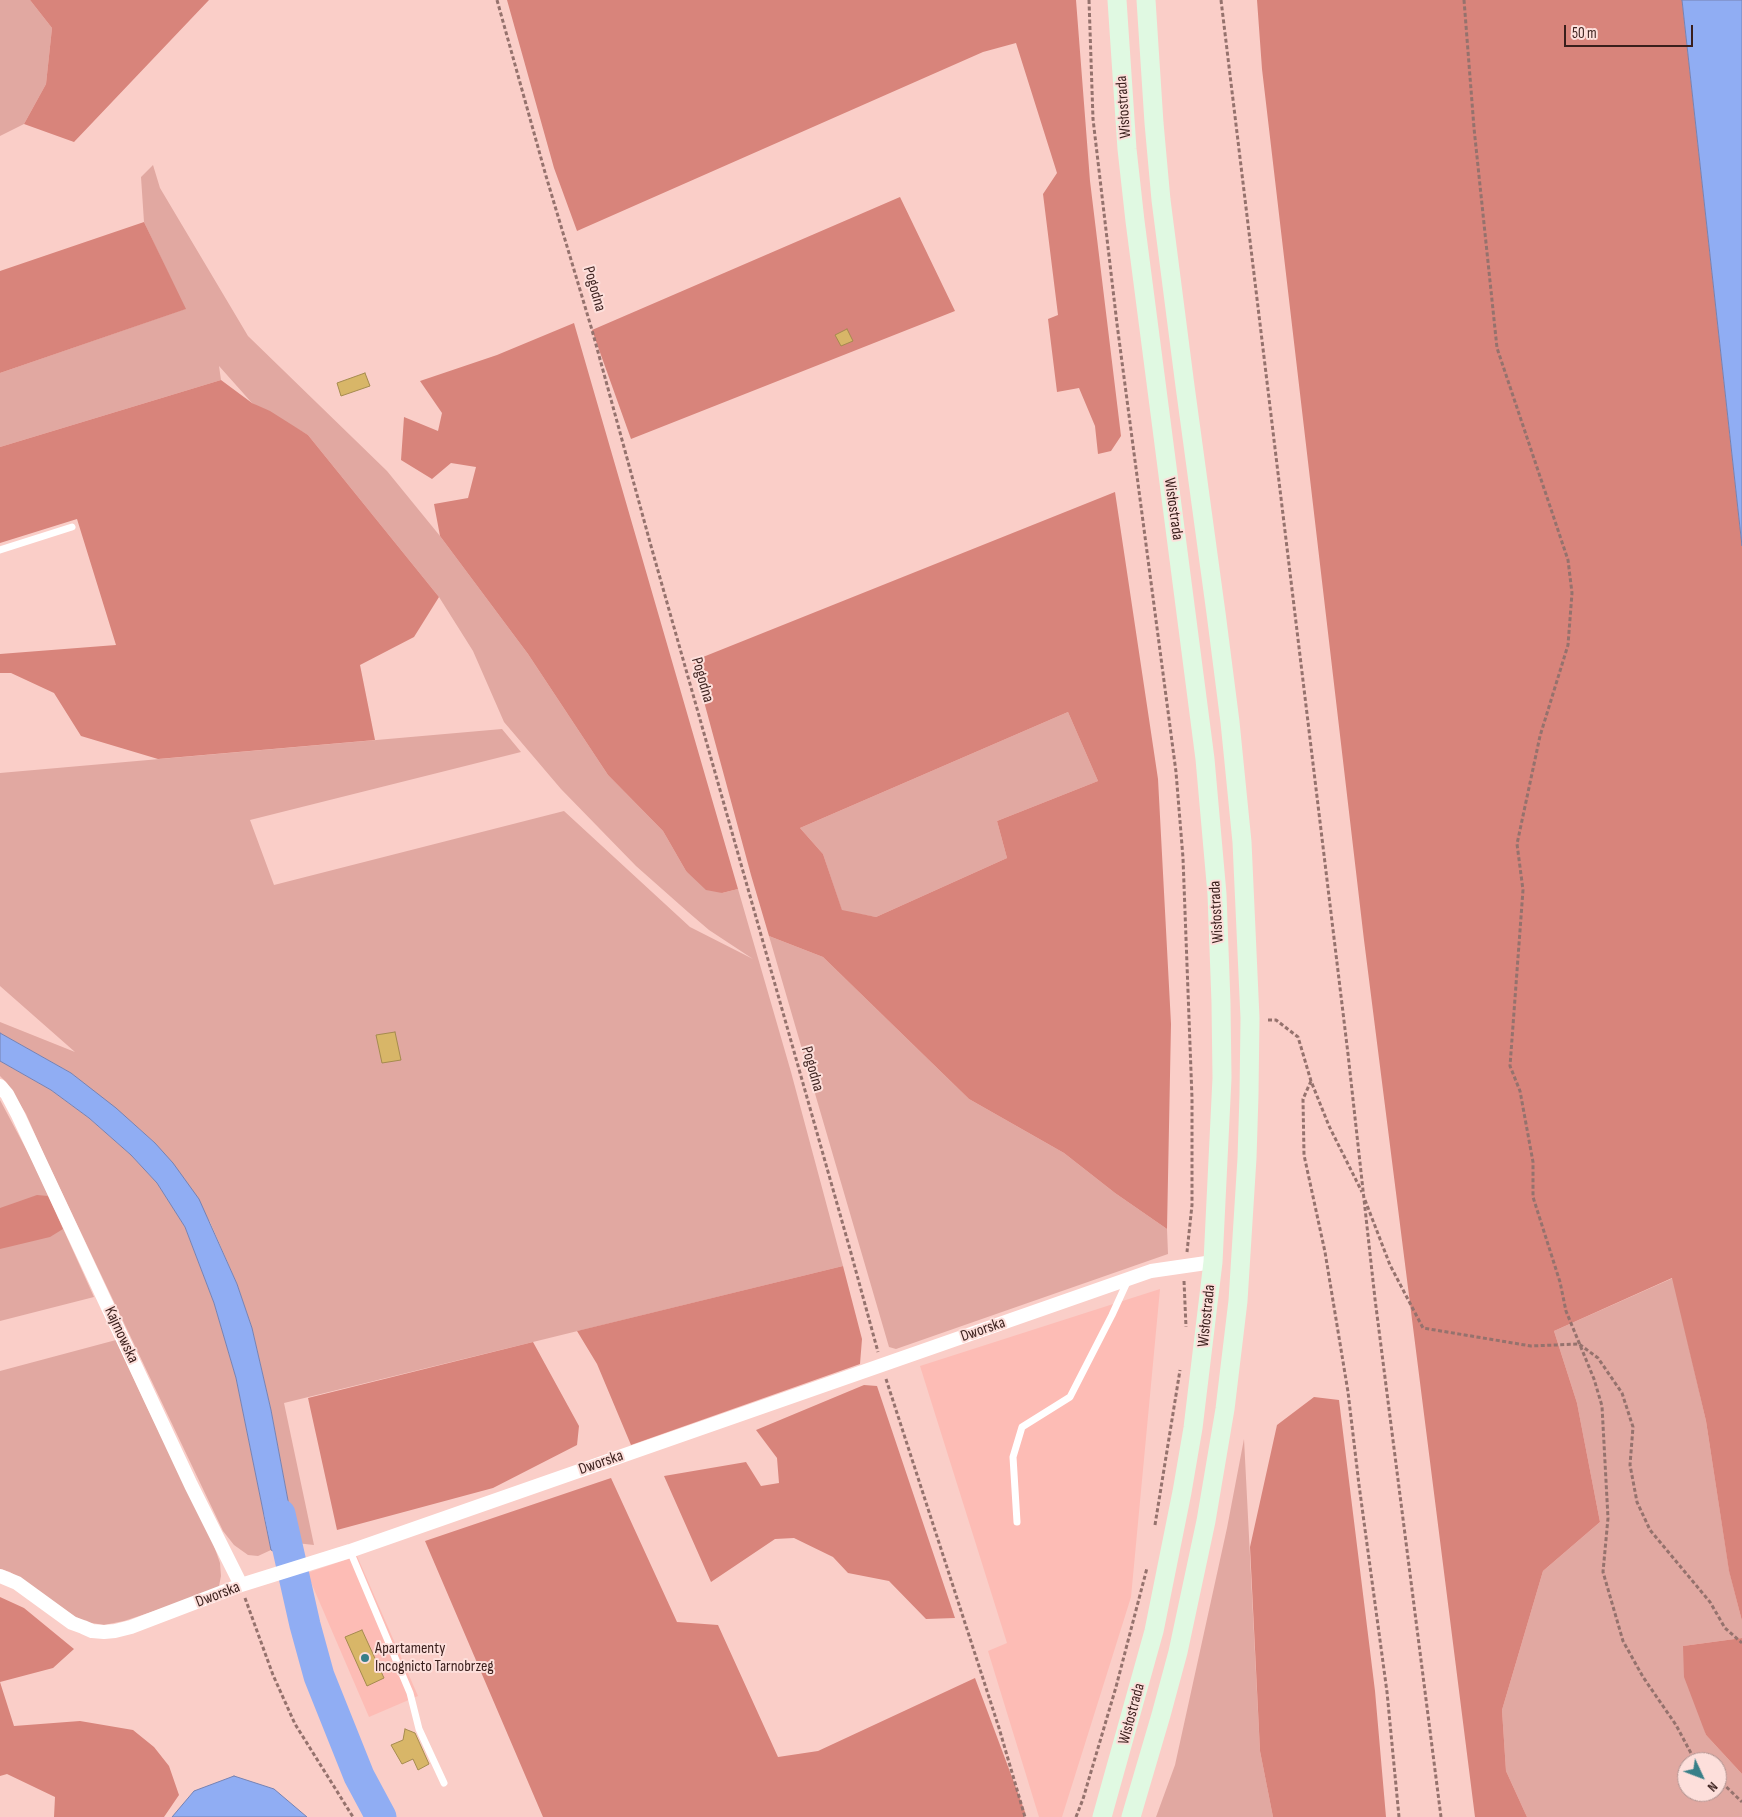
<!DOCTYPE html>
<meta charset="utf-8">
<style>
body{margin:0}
#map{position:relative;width:1742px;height:1817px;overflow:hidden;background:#facec8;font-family:"Sofia Sans Condensed",sans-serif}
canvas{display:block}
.north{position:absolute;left:1677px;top:1752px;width:50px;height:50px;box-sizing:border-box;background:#fddfdb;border:1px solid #af928f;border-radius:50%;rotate:133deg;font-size:14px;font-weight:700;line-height:20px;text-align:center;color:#3a1f1c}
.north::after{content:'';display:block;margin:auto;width:18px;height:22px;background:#387f88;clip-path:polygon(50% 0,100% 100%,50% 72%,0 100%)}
.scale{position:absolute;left:1564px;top:25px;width:129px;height:22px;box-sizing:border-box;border:2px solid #3a1f1c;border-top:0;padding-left:6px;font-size:15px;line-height:18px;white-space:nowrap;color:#3a1f1c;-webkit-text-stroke:4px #fddfdb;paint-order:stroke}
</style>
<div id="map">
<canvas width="1742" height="1817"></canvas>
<div class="north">N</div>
<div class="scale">50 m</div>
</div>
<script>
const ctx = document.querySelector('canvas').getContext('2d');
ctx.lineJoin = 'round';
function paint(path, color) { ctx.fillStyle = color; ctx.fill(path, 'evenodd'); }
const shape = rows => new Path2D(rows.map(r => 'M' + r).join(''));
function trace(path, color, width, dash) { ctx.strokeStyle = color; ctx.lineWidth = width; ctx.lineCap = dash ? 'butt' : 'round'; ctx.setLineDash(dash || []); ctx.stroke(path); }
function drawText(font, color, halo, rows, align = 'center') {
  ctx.font = font + ' "Sofia Sans Condensed",sans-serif'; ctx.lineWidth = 4; ctx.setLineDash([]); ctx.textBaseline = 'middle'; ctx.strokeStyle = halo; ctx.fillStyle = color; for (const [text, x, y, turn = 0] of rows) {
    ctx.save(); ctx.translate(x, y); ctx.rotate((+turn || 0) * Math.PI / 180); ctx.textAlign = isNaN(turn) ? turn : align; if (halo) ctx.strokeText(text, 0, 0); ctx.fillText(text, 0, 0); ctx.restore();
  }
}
const built = shape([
 [1160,1289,1131,1597,1062,1817,1039,1817,988,1651,1007,1643,920,1366],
 [357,1556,418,1696,369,1717,307,1573]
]);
const green = shape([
 [0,0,30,0,52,28,46,84,24,124,0,136],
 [153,165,160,188,248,336,387,471,440,536,528,654,608,775,663,831,686,871,722,893,738,889,791,1072,843,1266,284,1403,314,1545,296,1543,271,1410,252,1328,237,1284,210,1222,155,1143,136,1126,71,1073,0,1033,0,1022,75,1052,0,986,0,773,502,729,521,752,250,820,274,885,564,811,690,927,753,959,709,930,688,912,636,866,561,789,504,722,473,651,439,597,308,435,252,403,219,366,221,380,0,447,0,373,185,309,144,222,141,177],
 [1068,712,1098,781,997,821,1007,858,876,917,842,911,823,854,800,828],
 [769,936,823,957,969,1099,1064,1153,1115,1193,1167,1229,1168,1254,896,1349,889,1347],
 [0,1061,51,1090,89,1118,131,1155,157,1183,185,1227,214,1303,236,1378,271,1550,258,1556,248,1555,234,1545,223,1531,45,1157,26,1114,7,1083,0,1076],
 [0,1100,33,1162,94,1297,0,1321],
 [1673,1278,1706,1421,1729,1570,1742,1621,1742,1638,1683,1646,1706,1735,1742,1774,1742,1817,1527,1817,1506,1771,1502,1710,1543,1571,1600,1522,1577,1403,1554,1331],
 [1687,1762,1717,1762,1717,1792,1687,1792],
 [116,1340,145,1403,213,1543,220,1563,221,1576,219,1586,212,1592,124,1621,104,1625,86,1622,74,1616,10,1572,0,1569,0,1371],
 [1244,1439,1260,1751,1273,1817,1156,1817,1175,1765,1227,1528]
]);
const forest = shape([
 [30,0,209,0,74,142,24,124,46,84,52,28],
 [507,0,1076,0,1090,181,1121,436,1111,451,1098,454,1095,426,1079,388,1057,392,1048,319,1058,315,1043,194,1057,173,1016,43,983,52,577,231,554,168],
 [1257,0,1682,0,1742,546,1742,1621,1729,1571,1706,1421,1672,1278,1554,1331,1577,1403,1600,1522,1543,1571,1502,1710,1506,1771,1527,1817,1475,1817,1364,940,1262,69],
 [900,197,955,311,631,439,592,330],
 [144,222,186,309,0,373,0,271],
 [574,323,738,889,722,893,706,890,686,871,663,831,608,775,528,654,440,536,434,504,468,498,476,467,451,463,432,479,401,460,404,417,438,431,442,413,420,381,497,355],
 [221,380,252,403,270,411,308,435,439,597,414,637,360,665,375,740,158,759,81,736,54,693,11,673,0,673,0,654,116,645,77,519,0,543,0,447],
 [1115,492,1158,779,1171,1024,1167,1229,1115,1193,1064,1153,969,1099,823,957,769,936,751,875,693,661],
 [1068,712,1098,781,997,821,1007,858,876,917,842,910,823,854,800,828],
 [37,1195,48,1196,63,1229,50,1237,0,1249,0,1208],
 [843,1266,862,1339,860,1364,631,1445,597,1364,577,1331],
 [533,1342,579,1426,577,1445,493,1488,337,1530,308,1398],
 [864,1385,877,1386,955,1618,926,1619,889,1581,848,1573,833,1557,794,1538,775,1539,711,1582,664,1476,746,1462,761,1486,779,1483,777,1458,756,1430],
 [1314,1397,1339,1400,1375,1691,1386,1817,1273,1817,1260,1751,1250,1547,1277,1425],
 [611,1478,677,1622,718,1625,778,1757,818,1751,975,1678,1025,1812,1024,1817,543,1817,425,1541],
 [0,1597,24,1608,74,1649,53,1668,0,1682,14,1726,80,1721,133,1730,154,1747,169,1766,179,1795,164,1817,54,1817,55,1797,7,1774,0,1776],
 [1742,1638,1742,1774,1706,1735,1684,1677,1683,1646]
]);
const water = shape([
 [1682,0,1742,0,1742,546,1682,0],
 [0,1033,71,1073,116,1108,155,1143,173,1163,199,1199,237,1284,252,1328,271,1410,296,1543,289,1555,283,1556,271,1550,236,1378,214,1303,185,1227,157,1183,131,1155,89,1118,51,1090,0,1061,0,1033],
 [234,1776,274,1789,307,1817,172,1817,194,1791,234,1776]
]);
const river = shape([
 [280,1514,305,1625,319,1676,359,1776,381,1817]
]);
const building = shape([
 [847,329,853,341,841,346,835,335,847,329],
 [365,373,370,386,341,396,337,383,365,373],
 [395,1032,401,1060,382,1063,376,1035,395,1032],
 [362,1630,384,1678,367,1686,345,1637,362,1630],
 [405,1729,415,1733,429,1764,418,1770,413,1759,402,1764,391,1745,403,1740,405,1729]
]);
const path = shape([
 [497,0,546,176,592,330,651,546,851,1253,878,1352],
 [1089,0,1093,119,1117,324,1176,772,1183,858,1192,1098,1192,1205,1187,1252],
 [1221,0,1348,1054,1375,1299,1441,1817],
 [1464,0,1474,128,1497,348,1568,560,1572,593,1568,645,1540,736,1517,844,1523,890,1510,1066,1520,1091,1533,1162,1533,1197,1560,1282,1566,1311,1594,1379,1602,1406,1608,1518,1603,1572,1623,1641,1643,1677,1676,1725,1692,1755,1700,1762],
 [1268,1020,1276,1020,1298,1037,1311,1081,1329,1126,1362,1192],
 [1311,1081,1303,1099,1304,1155,1325,1252,1348,1392,1359,1485,1387,1692,1399,1817],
 [1365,1200,1390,1265,1423,1328,1531,1346,1579,1344,1598,1358,1622,1393,1633,1427,1630,1465,1637,1502,1650,1530,1710,1602,1725,1628,1742,1643],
 [1184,1281,1186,1327],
 [886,1379,999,1728,1025,1817],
 [1155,1525,1180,1370],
 [245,1598,273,1675,295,1724,353,1817],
 [1717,1778,1742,1802],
 [1076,1817,1083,1799,1116,1687,1147,1568]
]);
const service = shape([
 [0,550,72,527],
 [1017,1522,1013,1457,1022,1427,1070,1397,1112,1315,1128,1280],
 [350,1551,410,1693,419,1729,444,1783]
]);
const minor = shape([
 [0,1086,7,1094,18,1115,191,1485,241,1585],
 [0,1576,17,1583,72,1623,83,1627,92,1631,104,1632,115,1631,131,1627,241,1585,350,1551,1151,1271,1213,1262]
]);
const secondary = shape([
 [1102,1817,1154,1631,1182,1492,1193,1428,1213,1262,1222,1078,1221,1003,1217,894,1205,759,1135,221,1127,149,1117,0],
 [1131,1817,1161,1715,1178,1652,1206,1521,1225,1409,1238,1301,1247,1158,1249,1095,1250,1018,1242,842,1230,722,1216,613,1185,386,1161,200,1154,123,1146,0]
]);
const markers = [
 [365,1658,5,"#387f88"]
];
const streetNames = [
 ["Wisłostrada",1124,107,-94],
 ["Pogodna",594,289,74],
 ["Wisłostrada",1173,509,82],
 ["Pogodna",702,680,74],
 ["Wisłostrada",1217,912,-93],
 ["Pogodna",812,1069,74],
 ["Wisłostrada",1207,1316,-84],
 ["Dworska",983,1330,-19],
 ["Kajmowska",121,1335,65],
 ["Dworska",601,1463,-19],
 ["Dworska",218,1595,-21],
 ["Wisłostrada",1132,1714,-75]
];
const poiNames = [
 ["Apartamenty",375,1649],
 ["Incognicto Tarnobrzeg",375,1667]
];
paint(built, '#fdbcb5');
paint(green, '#e1a8a1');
paint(forest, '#d8847b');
paint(water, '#90adf3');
trace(water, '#7682b2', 1);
trace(river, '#90adf3', 31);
paint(building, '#d8b668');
trace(building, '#a58b4f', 1);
trace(path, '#95726d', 3, [4, 2.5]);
trace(service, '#fff', 7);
trace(minor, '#fff', 14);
trace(secondary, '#e0f9e2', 19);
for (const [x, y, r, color] of markers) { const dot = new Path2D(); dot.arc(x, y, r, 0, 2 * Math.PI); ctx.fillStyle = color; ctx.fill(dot); trace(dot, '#fddfdb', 2); }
drawText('16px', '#3a1f1c', '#fddfdb', streetNames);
drawText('16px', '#3a1f1c', '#fddfdb', poiNames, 'left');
</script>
